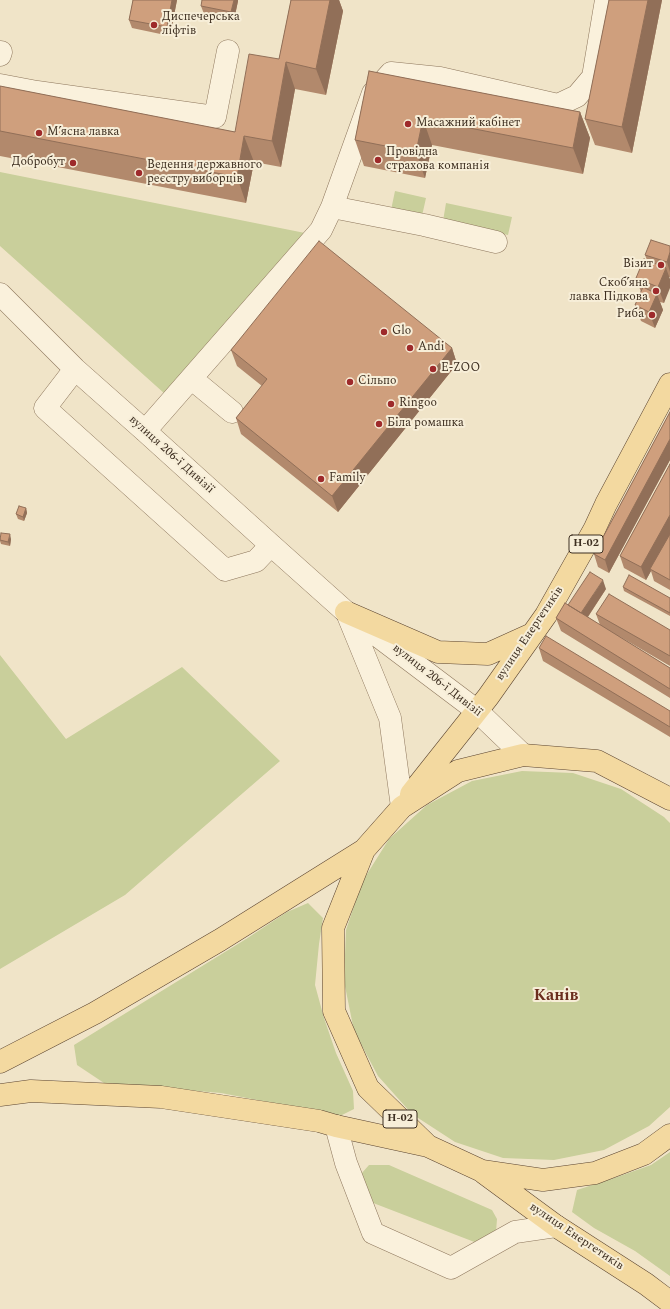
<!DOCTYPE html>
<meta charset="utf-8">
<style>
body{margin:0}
canvas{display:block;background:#f0e4c8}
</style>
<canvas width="670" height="1309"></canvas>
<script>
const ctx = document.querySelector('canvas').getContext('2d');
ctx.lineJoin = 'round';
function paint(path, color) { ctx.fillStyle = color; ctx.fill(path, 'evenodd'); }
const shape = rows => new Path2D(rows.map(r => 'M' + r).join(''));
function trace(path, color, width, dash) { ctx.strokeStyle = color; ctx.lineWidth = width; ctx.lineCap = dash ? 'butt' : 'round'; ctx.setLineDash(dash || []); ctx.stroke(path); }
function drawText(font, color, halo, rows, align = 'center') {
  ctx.font = font + ' Spectral,serif'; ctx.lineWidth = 4; ctx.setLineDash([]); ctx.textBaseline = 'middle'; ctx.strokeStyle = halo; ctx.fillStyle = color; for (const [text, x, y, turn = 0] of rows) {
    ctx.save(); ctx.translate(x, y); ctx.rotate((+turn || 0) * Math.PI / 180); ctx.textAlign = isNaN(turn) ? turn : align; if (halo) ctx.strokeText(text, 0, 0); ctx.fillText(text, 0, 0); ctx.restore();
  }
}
const green = shape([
 [0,172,305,233,165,394,0,246],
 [395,191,426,198,422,216,391,210],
 [446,203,512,217,508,235,443,221],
 [0,655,66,739,182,667,280,761,125,895,0,969],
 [522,771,573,773,621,789,664,817,670,823,670,1107,649,1126,604,1150,554,1160,503,1158,455,1142,412,1114,378,1076,354,1031,344,981,346,930,362,882,389,839,427,805,472,781],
 [308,903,323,918,319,944,315,985,324,1018,336,1053,353,1091,354,1109,340,1116,221,1093,104,1083,77,1065,74,1045,246,939,287,912],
 [670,1152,670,1276,635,1251,594,1228,572,1212,577,1190,617,1177,651,1165],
 [369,1165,389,1165,492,1210,497,1219,496,1232,477,1243,368,1201,361,1174]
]);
const minor = shape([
 [0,55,1,52],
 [0,85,37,92,215,117,228,51],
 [332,207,424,225,496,242],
 [0,294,75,369,145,431,271,545,346,612,476,710,523,755],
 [75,369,45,408,225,570,256,561,271,545],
 [192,379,232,412],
 [145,431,321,230,332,207,373,93,391,73,440,78,558,105,577,96,593,77,606,0],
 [347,613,390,718,402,807],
 [336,1126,346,1163,373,1233,451,1268,515,1232,556,1226]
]);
const major = shape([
 [346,612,438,652,488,654,530,635],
 [411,794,488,697,546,615,594,530,606,504,670,384],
 [364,850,333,928,334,1011,368,1088,428,1146,482,1171,543,1180,595,1173,644,1154,670,1135],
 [0,1062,95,1013,220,940,364,850,402,807,458,771,523,755,597,761,670,799],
 [0,1095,31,1091,161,1097,319,1121,336,1126,428,1146],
 [484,1173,556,1226,646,1284,670,1302]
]);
const wall = shape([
 [133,0,177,0,170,36,132,28,129,20],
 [291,0,339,0,343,11,326,95,295,89,281,167,254,162,246,203,0,156,0,86,235,132,279,59],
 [609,0,662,0,632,153,595,145,585,119],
 [238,1,234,20,204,14,201,6],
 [369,71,580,112,590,138,583,174,432,145,425,178,364,166,355,140],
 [670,246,670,277,669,277,664,303,660,302,663,310,655,328,641,321,635,305,641,292,636,278,647,260,645,255],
 [452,348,457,364,338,512,241,434,236,418,262,386,237,366,231,350],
 [670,412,670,460,609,573,598,567,594,554],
 [670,464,670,590,654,581,651,571,646,580,624,568,620,556],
 [26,508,27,513,24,521,18,519,16,514],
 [0,538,11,539,10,546,1,544,0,541],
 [623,587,670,598,670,616,624,591],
 [606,589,588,617,600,625,596,614,670,630,670,666,617,635,670,668,670,698,561,631,556,618,568,605],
 [539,648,670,711,670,737,543,661]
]);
const shadedWall = shape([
 [172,0,177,0,170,36,167,27],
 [234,0,238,0,238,1,234,20,231,12],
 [330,0,339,0,343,11,326,95,316,69],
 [648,0,662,0,632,153,622,127],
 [286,62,295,89,281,167,272,141],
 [580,112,590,138,583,174,573,148],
 [423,119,432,145,425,178,416,152],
 [244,136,254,162,246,203,237,177],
 [670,252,670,272,667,262],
 [666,268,670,279,670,288,664,303,658,287],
 [657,294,663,310,655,328,649,312],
 [452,348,457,364,338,512,332,496],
 [670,439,670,460,609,573,605,560],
 [26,508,27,513,24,521,23,517],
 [670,515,670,536,650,569,651,571,646,580,641,567],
 [10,534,11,539,10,546,8,542],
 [603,580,606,589,583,624,580,615]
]);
const building = shape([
 [133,0,172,0,167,27,129,20,133,0],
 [202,0,234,0,231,12,201,6,202,0],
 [291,0,330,0,316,69,286,62,272,141,244,136,237,177,0,131,0,86,235,132,249,54,279,59,291,0],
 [609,0,648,0,622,127,585,119,609,0],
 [369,71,580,112,573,148,423,119,416,152,355,140,369,71],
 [651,240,670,246,670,252,667,262,645,255,651,240],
 [319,241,452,348,332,496,236,418,267,379,231,350,319,241],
 [644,259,666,268,658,287,636,278,644,259],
 [643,287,657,294,649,312,635,305,643,287],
 [670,412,670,439,605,560,594,554,670,412],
 [670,464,670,515,641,567,620,556,670,464],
 [19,506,26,508,23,517,16,514,19,506],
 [1,533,10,534,8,542,0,540,1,533],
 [670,534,670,580,650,569,670,534],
 [590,572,603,580,581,613,568,605,590,572],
 [629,575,670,598,670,613,623,587,629,575],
 [609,594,670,630,670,656,596,614,609,594],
 [565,603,670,668,670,689,556,618,565,603],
 [546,636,670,711,670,727,539,648,546,636]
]);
const markers = [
 [154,25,4,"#9e2a2b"],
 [408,124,4,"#9e2a2b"],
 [39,133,4,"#9e2a2b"],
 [378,160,4,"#9e2a2b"],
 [73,163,4,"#9e2a2b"],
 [139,173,4,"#9e2a2b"],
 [661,265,4,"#9e2a2b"],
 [656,291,4,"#9e2a2b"],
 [652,315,4,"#9e2a2b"],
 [384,332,4,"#9e2a2b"],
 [410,348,4,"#9e2a2b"],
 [433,369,4,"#9e2a2b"],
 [350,382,4,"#9e2a2b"],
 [391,404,4,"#9e2a2b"],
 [379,424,4,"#9e2a2b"],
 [321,479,4,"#9e2a2b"]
];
const shields = [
 [586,544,34],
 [400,1119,34]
];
const shieldNames = [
 ["Н-02",586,544],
 ["Н-02",400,1119]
];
const poiNames = [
 ["Диспечерська",162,18],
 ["ліфтів",162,32],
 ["Масажний кабінет",416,124],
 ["М’ясна лавка",47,133],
 ["Провідна",386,153],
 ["страхова компанія",386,167],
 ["Добробут",65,163,"right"],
 ["Ведення державного",147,166],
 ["реєстру виборців",147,180],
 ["Візит",653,265,"right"],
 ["Скоб’яна",648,284,"right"],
 ["лавка Підкова",648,298,"right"],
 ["Риба",644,315,"right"],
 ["Glo",392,332],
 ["Andi",418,348],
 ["E-ZOO",441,369],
 ["Сільпо",358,382],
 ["Ringoo",399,404],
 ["Біла ромашка",387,424],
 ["Family",329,479]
];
const streetNames = [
 ["вулиця 206-ї Дивізії",171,455,42],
 ["вулиця Енергетиків",530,634,-56],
 ["вулиця 206-ї Дивізії",437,681,38],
 ["вулиця Енергетиків",576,1237,34]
];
const districtNames = [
 ["Канів",556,997]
];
paint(green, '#c9cf9b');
trace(minor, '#8d765c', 23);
trace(major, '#5b4430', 23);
trace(minor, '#faf1dc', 22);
trace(major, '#f3d9a0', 22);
paint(wall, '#b2896c');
paint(shadedWall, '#916f58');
paint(building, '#cf9f7d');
trace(building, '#916f58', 1);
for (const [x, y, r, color] of markers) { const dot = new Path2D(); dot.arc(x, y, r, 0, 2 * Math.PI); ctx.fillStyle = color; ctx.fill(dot); trace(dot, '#f7eed8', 1.5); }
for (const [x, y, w] of shields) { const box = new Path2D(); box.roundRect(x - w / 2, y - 9, w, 18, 3); ctx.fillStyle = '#f7eed8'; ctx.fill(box); trace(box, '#3d2e20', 1); }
drawText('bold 11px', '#3d2e20', null, shieldNames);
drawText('12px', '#3d2e20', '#f7eed8', poiNames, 'left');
drawText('12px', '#3d2e20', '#f7eed8', streetNames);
drawText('bold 16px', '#6b2e1e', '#f7eed8', districtNames);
</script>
